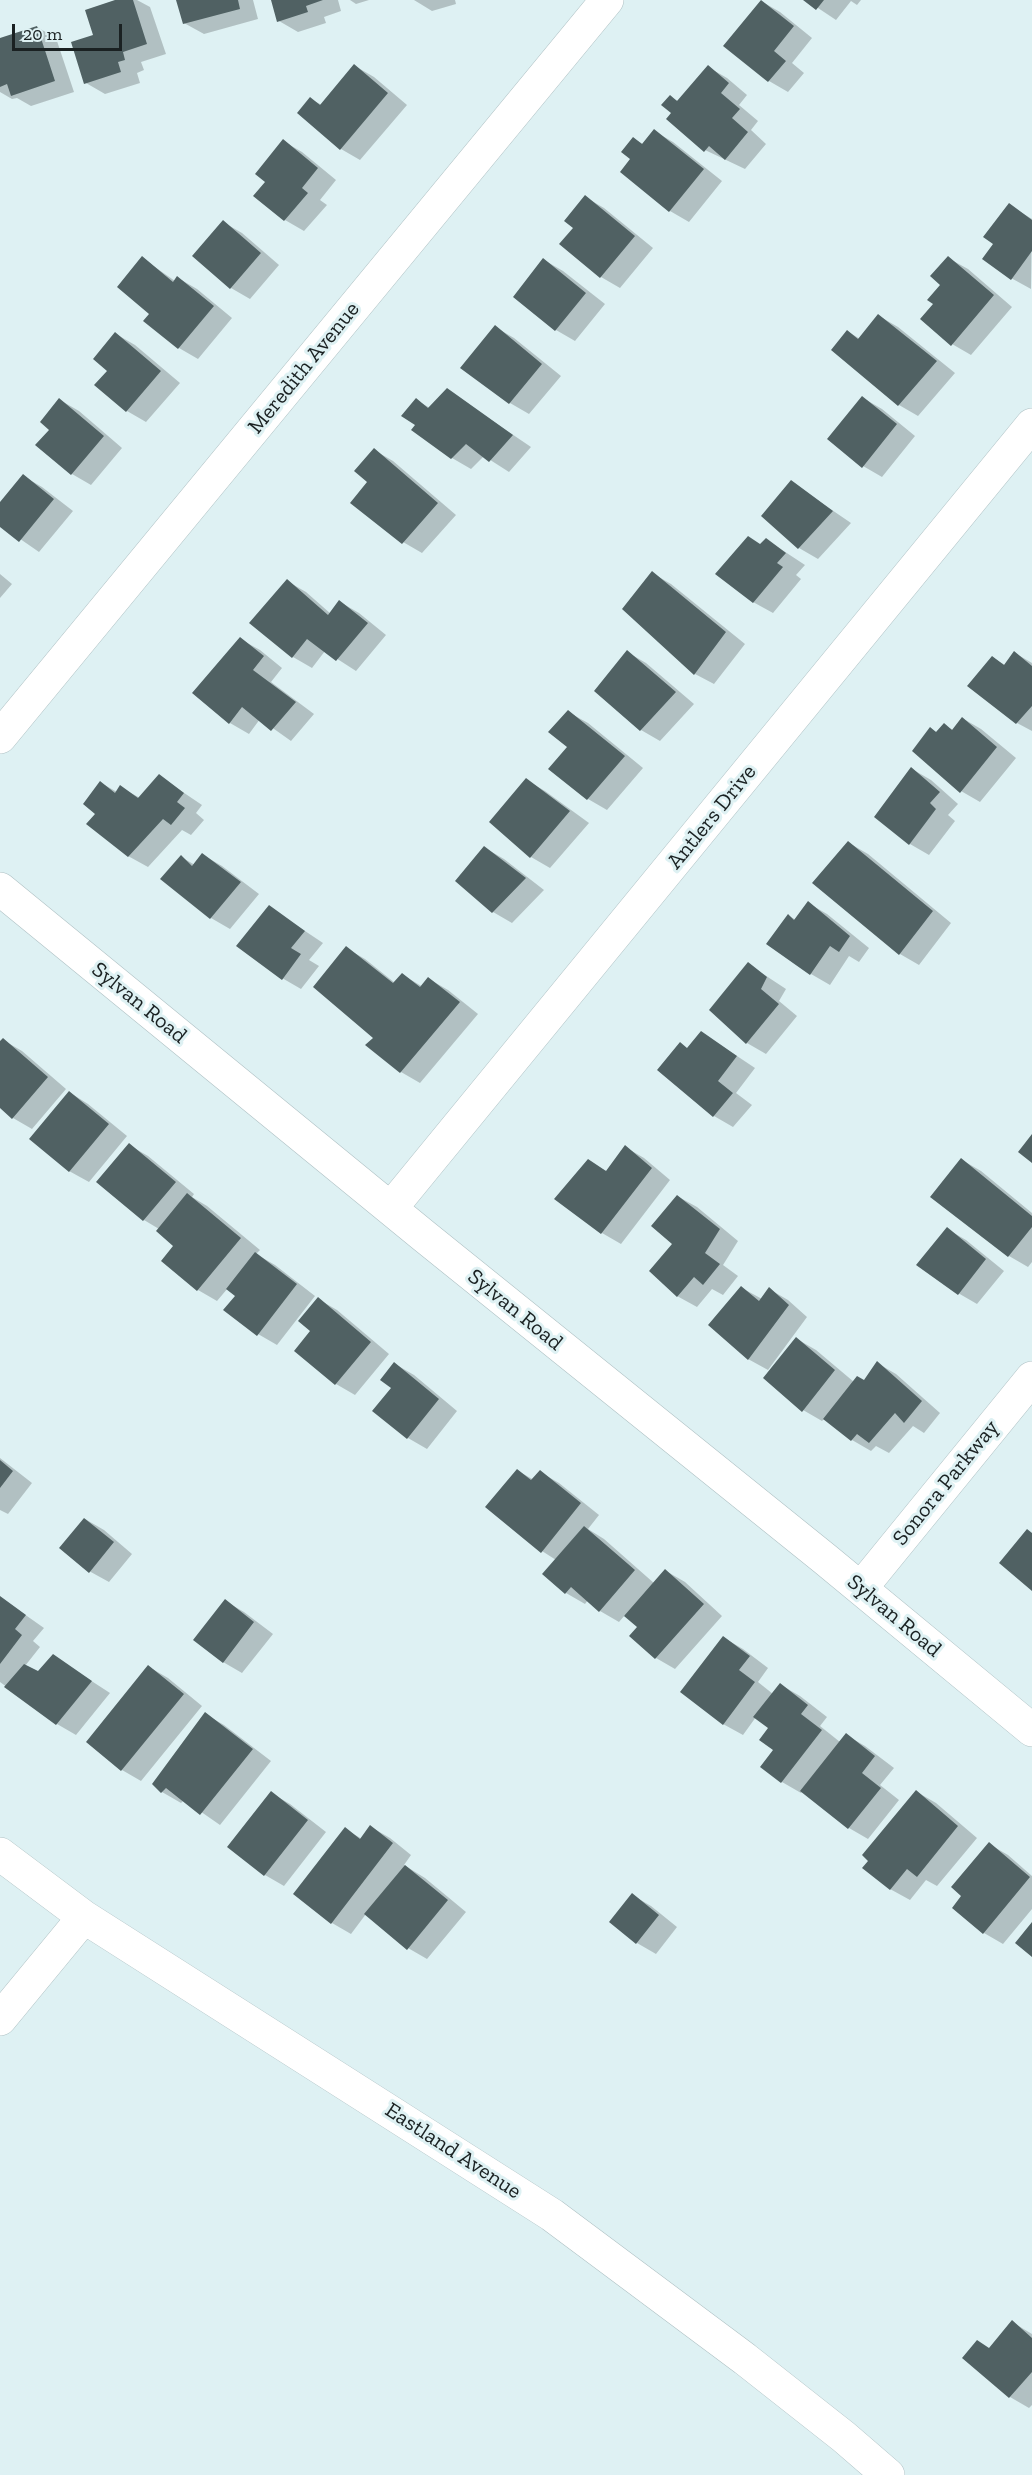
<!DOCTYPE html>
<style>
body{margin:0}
#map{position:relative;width:1032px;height:2475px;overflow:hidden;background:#def1f3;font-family:"Zilla Slab",serif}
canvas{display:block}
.scale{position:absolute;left:12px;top:24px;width:110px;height:27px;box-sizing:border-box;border:3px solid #1a2122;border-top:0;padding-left:8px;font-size:18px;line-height:21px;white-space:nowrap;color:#1a2122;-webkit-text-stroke:4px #def1f3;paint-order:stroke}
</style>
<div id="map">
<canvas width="1032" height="2475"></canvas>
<div class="scale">20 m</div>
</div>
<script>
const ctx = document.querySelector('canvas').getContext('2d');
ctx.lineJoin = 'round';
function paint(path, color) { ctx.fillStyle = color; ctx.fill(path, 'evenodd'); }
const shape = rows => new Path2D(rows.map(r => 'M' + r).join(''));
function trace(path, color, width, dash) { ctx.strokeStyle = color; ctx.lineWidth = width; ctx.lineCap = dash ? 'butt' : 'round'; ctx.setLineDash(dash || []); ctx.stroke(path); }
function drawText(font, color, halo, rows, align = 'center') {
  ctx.font = font + ' "Zilla Slab",serif'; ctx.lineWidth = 6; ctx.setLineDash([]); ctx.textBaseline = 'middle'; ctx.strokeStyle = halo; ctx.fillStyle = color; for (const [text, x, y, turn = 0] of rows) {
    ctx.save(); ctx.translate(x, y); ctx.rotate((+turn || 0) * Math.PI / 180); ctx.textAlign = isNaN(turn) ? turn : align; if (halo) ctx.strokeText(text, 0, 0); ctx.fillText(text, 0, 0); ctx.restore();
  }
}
const shadow = shape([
 [120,0,137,0,150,7,166,54,141,62,144,70,137,73,140,83,105,94,86,83,95,36],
 [178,0,253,0,258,19,204,34,184,23],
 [272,0,338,0,341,11,324,17,326,23,298,32,279,21],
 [350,0,369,0,356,4],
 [414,0,455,0,456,4,432,11],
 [806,0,861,0,857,5,851,1,836,20],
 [761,1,780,12,812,38,792,63,804,73,788,92,769,81,725,46],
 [37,27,56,38,74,92,31,106,17,98,12,99,0,92,0,39],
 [355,66,374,77,407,105,360,160,341,149,299,113,310,99,322,105],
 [708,67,727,78,747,95,739,105,758,121,751,130,766,144,745,169,705,150,673,112,670,97,678,101],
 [654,131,673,142,722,181,689,222,670,211,622,172,632,159,634,139,643,144],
 [283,141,302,152,336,180,320,200,327,205,304,231,285,220,256,196,267,182],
 [585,197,604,208,653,248,620,288,601,277,561,244,575,228],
 [1009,205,1032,219,1031,289,1011,278,995,244],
 [223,222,242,233,279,265,250,299,231,288],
 [142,258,175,281,178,278,197,289,232,318,198,359,179,348,145,320,152,313],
 [948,258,968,269,1012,307,971,355,952,344,935,304,943,284],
 [544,260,563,271,605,304,575,341,556,330,515,297],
 [879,316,898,327,955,373,918,416,899,405,847,331,860,339],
 [495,327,514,338,561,376,529,414,510,403,462,368],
 [116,334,135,345,180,383,146,422,127,411,96,385,109,371],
 [447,390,531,447,509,472,484,456,471,469,452,458,417,425,416,400,430,408],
 [863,398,882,409,915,436,882,477,863,466],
 [60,400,79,411,122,448,91,485,72,474,51,429],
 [374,450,393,461,456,515,422,553,403,542,369,482],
 [23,476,42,487,73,511,39,552,0,525,0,504],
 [791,482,851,523,818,559,799,548,763,516],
 [767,540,805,565,796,575,801,579,773,613,753,602,761,546],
 [652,573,671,584,745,644,714,684,695,674],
 [0,574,12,584,0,598],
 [287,581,306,592,331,614,340,602,359,613,386,635,356,671,325,651,312,668,293,657,251,623],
 [240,639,260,650,282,668,271,682,314,714,291,741,260,719,249,734,230,723],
 [627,652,646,663,694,704,660,741,641,730],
 [1015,653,1032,663,1032,731,1017,723,993,658,1005,665],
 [568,712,588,723,643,768,607,810,588,799,569,747],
 [962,718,981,729,1016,758,980,802,961,791,931,729,938,733,944,725,953,730],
 [912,769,931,780,958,804,948,815,955,821,929,855,910,844,876,816],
 [159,776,202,805,196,813,204,820,191,835,182,830,148,867,128,856,97,814,101,783,117,792,120,787,140,798],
 [526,780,545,791,589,823,550,868,531,857],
 [849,843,868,854,951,923,919,965,900,954,814,883],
 [485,848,504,859,544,890,512,923,493,912],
 [203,855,222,866,259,894,230,929,211,918,163,879,181,857,195,865],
 [808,903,827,914,869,948,859,962,849,956,830,985,811,974,789,916,796,920],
 [269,907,323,943,309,960,319,966,301,989,282,978],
 [346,948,365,959,395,983,403,975,423,987,429,979,448,990,478,1014,420,1083,401,1072,368,1045,375,1038],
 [748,964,786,989,779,1001,797,1016,766,1054,747,1043,711,1010],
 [701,1032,755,1068,736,1093,752,1105,733,1127,714,1116,688,1049],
 [3,1040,22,1051,66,1089,32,1129,13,1118,0,1106,0,1043],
 [69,1092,88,1104,127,1136,89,1182,69,1171],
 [129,1145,148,1156,194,1194,192,1197,207,1206,260,1250,256,1254,275,1265,315,1296,277,1345,258,1334,237,1295,228,1288,217,1301,198,1290,175,1246,159,1229,144,1220,99,1182],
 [625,1147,644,1158,670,1180,621,1244,602,1233,588,1161,608,1172],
 [962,1160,981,1171,1032,1213,1032,1262,1028,1267,1009,1256],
 [677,1196,697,1207,738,1241,723,1265,738,1276,723,1295,712,1289,697,1307,677,1296,675,1244],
 [947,1229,966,1240,1004,1271,977,1304,958,1293],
 [742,1288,762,1299,769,1289,788,1300,807,1317,768,1370,748,1359],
 [318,1299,337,1310,389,1354,355,1395,336,1384,312,1331],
 [797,1339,816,1350,854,1382,864,1382,877,1363,896,1374,940,1413,924,1433,913,1426,889,1453,876,1446,871,1451,852,1440,825,1418,822,1421,803,1410],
 [395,1364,414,1375,457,1411,427,1449,408,1438],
 [0,1458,32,1483,8,1514,0,1510],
 [518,1471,534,1480,540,1472,559,1483,599,1515,588,1529,604,1539,655,1584,666,1571,685,1582,722,1616,675,1669,656,1658,631,1636,639,1627,625,1615,619,1622,600,1611,588,1600,585,1604,566,1593,556,1560,542,1551],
 [85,1519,104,1530,132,1554,109,1582,89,1571],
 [0,1597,44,1628,33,1641,40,1647,25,1666,39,1673,53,1656,110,1693,76,1735,57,1724,0,1682],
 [225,1601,244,1612,273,1634,242,1673,223,1662],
 [724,1638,743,1649,768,1668,758,1682,773,1694,781,1685,800,1696,827,1717,820,1726,840,1742,846,1735,865,1746,894,1768,880,1785,899,1800,868,1839,849,1828,803,1791,801,1793,782,1782,762,1766,775,1750,770,1728,756,1717,743,1735,723,1724],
 [149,1667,168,1678,202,1706,141,1781,122,1770,88,1742],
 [205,1714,224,1725,271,1761,220,1825,184,1800,181,1803,162,1792,154,1784],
 [917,1792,936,1803,977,1838,937,1886,926,1880,910,1900,890,1889],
 [271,1793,290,1804,326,1832,284,1886,265,1875,229,1846],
 [371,1827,390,1838,411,1855,404,1865,425,1878,466,1912,427,1959,408,1948,366,1914,351,1934,332,1923,295,1894,345,1829,362,1839],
 [989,1844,1008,1855,1032,1876,1032,1909,1003,1944,984,1933],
 [632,1895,651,1906,677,1927,656,1954,637,1943],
 [1012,2322,1032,2334,1032,2405,1029,2408,1010,2397,990,2350]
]);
const building = shape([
 [115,0,133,0,147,44,123,52,125,60,118,62,121,72,84,84,71,42,93,35,85,10],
 [176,0,238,0,240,9,183,24],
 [271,0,323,0,306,6,308,12,277,22],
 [761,0,794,26,774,51,786,61,768,82,723,46],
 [803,0,824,0,816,10],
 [37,26,55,81,11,96,7,84,0,87,0,38],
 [354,64,388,93,340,150,297,113,310,97,320,105],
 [708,65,729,83,721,93,740,109,732,118,748,132,725,160,709,146,704,152,666,119,671,113,661,105,670,95,677,101],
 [654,129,704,169,669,212,620,172,630,159,621,152,633,137,642,144],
 [283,139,318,168,302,188,308,193,284,221,253,196,265,182,255,174],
 [585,195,635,236,600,278,559,244,573,228,564,221],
 [1009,203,1032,220,1032,251,1011,280,982,259,993,244,983,237],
 [223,220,261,253,230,289,192,256],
 [142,256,173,282,177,276,214,306,178,349,143,321,149,314,117,287],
 [948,256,994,295,951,346,920,319,933,304,927,300,940,285,930,276],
 [543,258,586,293,555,331,513,297],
 [878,314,937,361,898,406,831,350,847,330,858,339],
 [495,325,542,364,509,404,460,368],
 [115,332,161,371,126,412,94,385,107,371,93,359],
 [447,388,513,435,489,462,466,444,451,459,411,430,415,425,401,416,416,398,428,408],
 [862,396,897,424,862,468,827,439],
 [59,398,104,436,71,475,35,445,49,430,40,422],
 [374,448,438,503,402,544,350,503,367,482,354,471],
 [23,474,54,499,19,542,0,527,0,502],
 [791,480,833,511,798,549,761,516],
 [748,536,760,544,766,538,786,553,777,563,783,567,753,603,715,574],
 [652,571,726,632,694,675,622,609],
 [287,579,328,615,339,600,368,623,336,661,307,639,292,658,249,623],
 [240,637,264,656,253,670,296,702,271,731,242,707,229,724,192,693],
 [627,650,676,692,640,731,594,691],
 [1014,651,1032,666,1032,706,1016,724,967,686,992,656,1004,665],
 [568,710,625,756,587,800,548,769,567,747,548,732],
 [962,717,997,747,960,793,912,751,930,727,936,732,944,723,952,730],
 [911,767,940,792,930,803,936,809,909,845,874,817],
 [159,774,184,793,177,802,185,808,171,825,163,819,128,857,86,824,95,814,83,804,100,781,115,793,120,785,138,798],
 [526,778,570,811,530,858,489,822],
 [848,841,933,911,899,955,812,883],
 [484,846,526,878,492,913,455,881],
 [202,853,241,882,210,919,160,879,181,855,192,866],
 [808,901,850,936,839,952,830,946,810,975,766,944,788,914,794,920],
 [269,905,305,931,291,948,301,954,282,980,236,946],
 [346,946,393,983,402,973,420,987,428,977,460,1002,400,1073,365,1045,373,1038,313,987],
 [748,962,767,977,761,989,779,1004,746,1044,709,1010],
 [701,1031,737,1056,718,1081,733,1093,713,1117,657,1070,680,1042,687,1048],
 [3,1038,48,1077,12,1119,0,1108,0,1041],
 [69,1091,109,1124,69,1172,29,1139],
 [1032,1134,1032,1163,1018,1152],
 [129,1143,176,1182,143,1221,96,1182],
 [625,1145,652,1168,601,1234,554,1199,588,1159,606,1171],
 [961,1158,1032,1216,1032,1227,1008,1257,930,1197],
 [187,1193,241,1238,197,1291,161,1261,173,1246,156,1231],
 [677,1195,720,1229,705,1253,720,1264,703,1285,694,1277,677,1297,649,1271,672,1244,651,1226],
 [947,1227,986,1259,958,1295,916,1265],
 [255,1252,297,1284,257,1336,223,1310,235,1296,226,1289],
 [741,1286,759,1301,769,1287,789,1305,748,1360,708,1325],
 [318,1297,371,1342,335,1385,294,1351,310,1331,298,1321],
 [796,1337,835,1370,802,1412,763,1378],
 [877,1361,922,1401,904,1423,895,1413,869,1443,857,1434,851,1441,823,1419,857,1376,864,1380],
 [394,1362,439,1399,407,1439,372,1411,391,1388,380,1380],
 [0,1460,13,1471,0,1488],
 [517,1469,531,1480,540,1470,581,1503,541,1553,485,1507],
 [84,1518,114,1542,89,1573,59,1548],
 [584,1526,635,1570,599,1612,571,1587,565,1594,542,1574],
 [1027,1529,1032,1533,1032,1591,999,1563],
 [665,1569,704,1604,655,1659,629,1636,637,1627,624,1616],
 [0,1596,26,1615,15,1629,22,1635,0,1664],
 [225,1599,254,1622,223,1663,193,1640],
 [723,1636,750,1656,739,1670,755,1682,723,1725,680,1692],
 [53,1654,92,1681,56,1725,4,1687,24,1664,38,1671],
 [148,1665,184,1694,121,1771,86,1742],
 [780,1683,808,1705,801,1714,822,1730,781,1783,760,1767,773,1750,759,1740,768,1728,753,1717],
 [205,1712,253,1749,200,1815,166,1788,161,1793,152,1784],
 [846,1733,875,1756,862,1773,881,1788,848,1829,800,1791],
 [916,1790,958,1826,917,1877,907,1869,890,1890,862,1868,868,1861,862,1855],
 [271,1791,308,1820,264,1876,227,1847],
 [370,1825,393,1843,331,1924,293,1894,345,1827,360,1839],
 [989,1842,1030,1877,983,1934,952,1908,961,1896,951,1887],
 [405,1865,448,1900,407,1950,364,1914],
 [632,1893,659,1915,636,1944,609,1922],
 [1032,1922,1032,1957,1015,1943],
 [1012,2320,1032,2338,1032,2372,1009,2398,962,2358,977,2340,989,2348]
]);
const minor = shape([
 [0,737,607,0],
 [0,889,424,1236,825,1559,1032,1730],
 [391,1208,1032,425],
 [861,1588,1032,1378],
 [0,1854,84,1917,552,2215,745,2359,844,2437,888,2475],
 [0,2019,84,1917]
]);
const streetNames = [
 ["Meredith Avenue",304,368,-51],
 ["Antlers Drive",712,817,-51],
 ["Sylvan Road",139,1003,39],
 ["Sylvan Road",515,1310,39],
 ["Sonora Parkway",946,1483,-51],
 ["Sylvan Road",894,1616,40],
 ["Eastland Avenue",453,2151,33]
];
paint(shadow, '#0003');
paint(building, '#506163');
trace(minor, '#afc1c4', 34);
trace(minor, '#fff', 33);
drawText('22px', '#1a2122', '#def1f3', streetNames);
</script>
